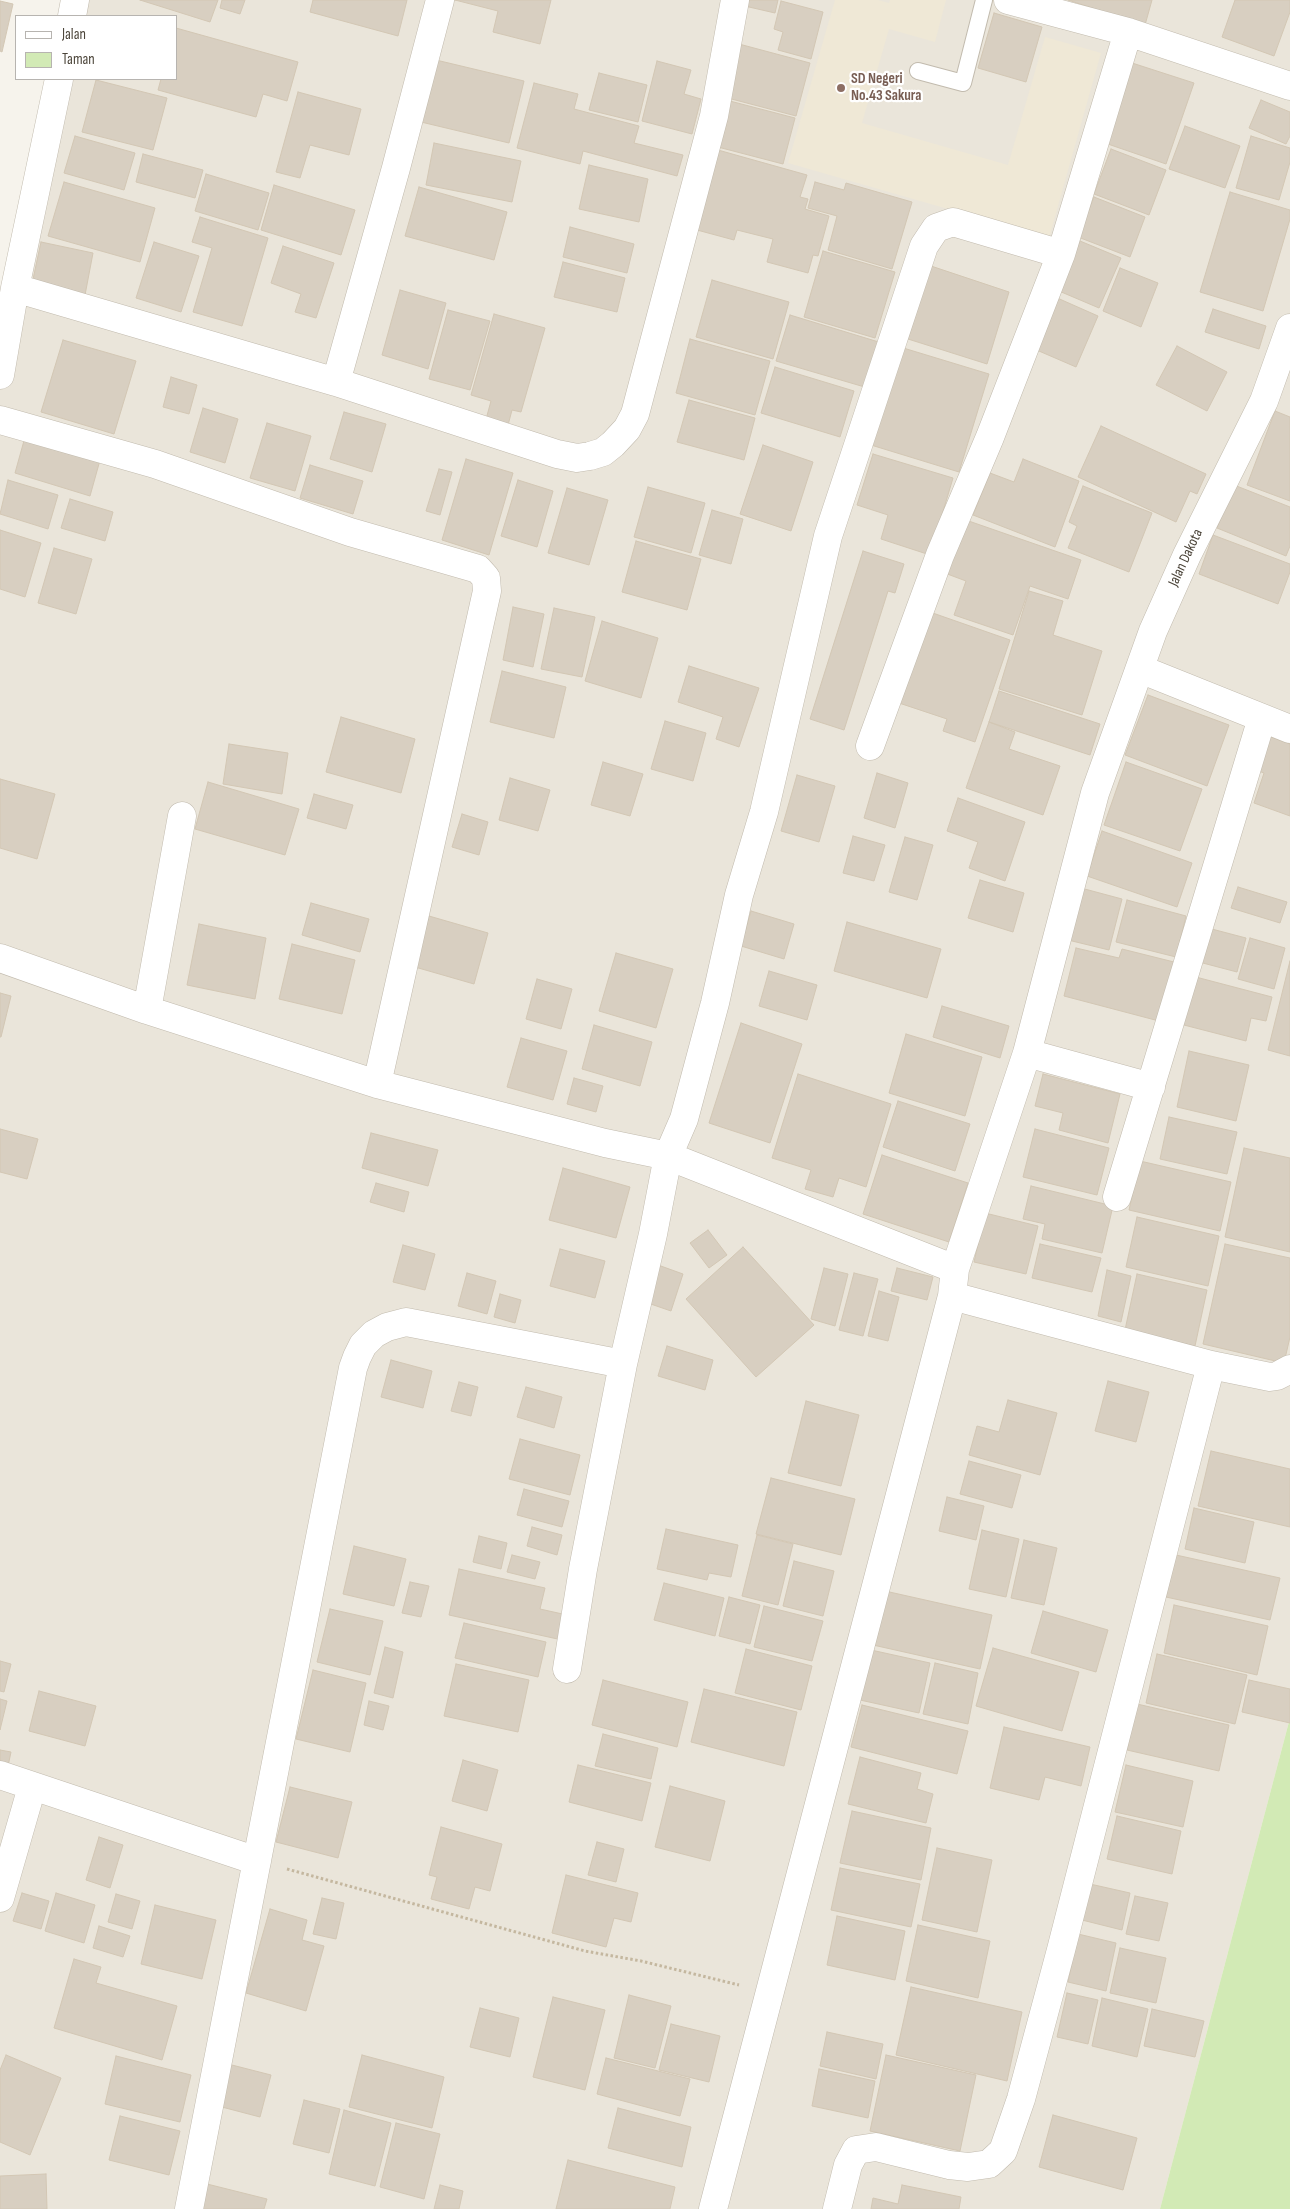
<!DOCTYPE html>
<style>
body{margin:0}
#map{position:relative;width:1290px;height:2209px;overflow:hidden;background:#f6f3ec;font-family:"Sofia Sans Condensed",sans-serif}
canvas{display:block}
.legend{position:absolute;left:15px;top:15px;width:162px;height:65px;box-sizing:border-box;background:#fff;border:1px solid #b7b4b0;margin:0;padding:6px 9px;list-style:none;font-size:15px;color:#4b4439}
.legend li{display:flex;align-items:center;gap:10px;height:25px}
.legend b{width:25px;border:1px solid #b7b4b0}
</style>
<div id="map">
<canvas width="1290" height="2209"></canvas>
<ul class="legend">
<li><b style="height:6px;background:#fff"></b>Jalan</li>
<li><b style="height:14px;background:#d2eab5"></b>Taman</li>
</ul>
</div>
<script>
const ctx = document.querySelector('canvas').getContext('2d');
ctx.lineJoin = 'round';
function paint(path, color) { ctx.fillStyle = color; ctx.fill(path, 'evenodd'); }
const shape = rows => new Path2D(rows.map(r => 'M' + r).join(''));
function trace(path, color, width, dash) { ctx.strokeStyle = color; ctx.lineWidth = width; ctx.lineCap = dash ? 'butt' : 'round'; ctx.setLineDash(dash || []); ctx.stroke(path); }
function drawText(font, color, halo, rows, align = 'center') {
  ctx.font = font + ' "Sofia Sans Condensed",sans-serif'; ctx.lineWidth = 4.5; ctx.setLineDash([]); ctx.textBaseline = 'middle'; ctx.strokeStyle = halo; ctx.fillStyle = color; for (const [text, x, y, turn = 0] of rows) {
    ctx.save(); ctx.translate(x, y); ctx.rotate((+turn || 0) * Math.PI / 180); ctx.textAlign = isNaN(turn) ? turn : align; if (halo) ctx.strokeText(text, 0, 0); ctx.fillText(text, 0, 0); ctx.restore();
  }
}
const residential = shape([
 [64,0,1290,0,1290,1718,1160,2209,0,2209,0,340,47,79,176,79,176,16,60,16]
]);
const education = shape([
 [835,0,878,0,889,3,890,0,946,0,935,42,889,29,862,123,1008,165,1045,37,1101,53,1049,238,788,163]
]);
const green = shape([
 [1290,1718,1290,2209,1160,2209]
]);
const building = shape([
 [140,0,218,0,210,22,140,0],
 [222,0,245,0,240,14,220,8,222,0],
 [313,0,407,0,398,36,310,12,313,0],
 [455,0,551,0,540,44,493,32,498,11,455,0],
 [737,0,778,0,775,13,736,4,737,0],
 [1068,0,1152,0,1145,25,1068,0],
 [1235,0,1290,0,1290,12,1274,56,1222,37,1235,0],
 [0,1,13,4,2,52,0,51,0,1],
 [781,1,823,12,811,59,778,50,783,32,774,29,781,1],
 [994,13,1042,27,1026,82,978,68,994,13],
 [176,28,298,62,287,101,263,94,256,117,158,90,161,79,176,79,176,28],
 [739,44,810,63,796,116,724,97,739,44],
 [436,60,524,81,509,143,421,122,436,60],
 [657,61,691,70,684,94,701,99,692,134,642,121,657,61],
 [1129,62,1194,83,1166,164,1102,142,1129,62],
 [599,73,647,85,638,122,589,110,599,73],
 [96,80,167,98,153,150,82,132,96,80],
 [534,83,578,94,574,109,639,126,634,143,683,155,677,176,583,151,580,164,517,148,534,83],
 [298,92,361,109,349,155,310,145,300,178,276,172,298,92],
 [726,100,795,118,783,164,714,146,726,100],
 [1261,100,1290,112,1290,136,1286,144,1249,128,1261,100],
 [1185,126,1240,146,1225,188,1169,169,1185,126],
 [75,136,135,153,124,190,64,173,75,136],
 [1251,136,1290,148,1290,162,1279,200,1236,188,1251,136],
 [434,143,521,161,512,202,426,185,434,143],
 [1111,149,1166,170,1149,215,1094,194,1111,149],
 [718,150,807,175,800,197,808,199,805,209,829,216,818,256,813,255,808,273,767,262,773,239,737,230,734,240,697,230,718,150],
 [143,154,203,170,195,198,136,182,143,154],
 [589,165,648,179,639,222,579,209,589,165],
 [206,174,269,193,258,230,195,211,206,174],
 [64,182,155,208,140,262,48,236,64,182],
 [815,182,844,190,846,183,912,202,892,269,828,250,837,216,808,208,815,182],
 [274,185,355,210,341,255,261,230,274,185],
 [419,187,507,212,494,260,405,236,419,187],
 [1230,192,1290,210,1290,219,1263,311,1200,292,1230,192],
 [1094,197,1145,217,1130,257,1078,237,1094,197],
 [200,217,268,238,242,326,193,312,212,248,192,242,200,217],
 [570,227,634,244,627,273,563,257,570,227],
 [1080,241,1121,258,1099,308,1059,291,1080,241],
 [41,242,93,253,85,295,32,284,41,242],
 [154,242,199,256,181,312,136,298,154,242],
 [283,246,334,263,316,318,295,312,301,294,271,283,283,246],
 [823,251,895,272,875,338,804,317,823,251],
 [563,262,625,278,617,312,554,297,563,262],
 [931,266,1009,292,987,364,908,339,931,266],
 [1120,268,1158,283,1141,327,1103,311,1120,268],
 [712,280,789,302,773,359,696,337,712,280],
 [400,290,446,303,428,369,382,355,400,290],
 [1055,297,1098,316,1076,367,1032,348,1055,297],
 [1213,309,1266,326,1259,349,1205,332,1213,309],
 [448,310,490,321,470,390,429,379,448,310],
 [494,314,545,328,521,412,512,410,507,429,485,423,491,401,471,395,494,314],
 [790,315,882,343,868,388,776,361,790,315],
 [690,339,770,361,755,415,676,393,690,339],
 [63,340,136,361,114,434,41,412,63,340],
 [1177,346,1227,372,1207,411,1156,385,1177,346],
 [900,347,989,374,959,472,871,445,900,347],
 [775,367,854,391,840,437,761,413,775,367],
 [171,377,197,385,189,414,163,407,171,377],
 [689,400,755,418,744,460,677,442,689,400],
 [203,408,238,419,225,463,190,452,203,408],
 [1275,411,1290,417,1290,501,1247,485,1275,411],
 [344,412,386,424,372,472,330,459,344,412],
 [267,423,311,436,295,491,250,478,267,423],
 [1101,426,1206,474,1197,494,1190,491,1176,522,1078,477,1101,426],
 [27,430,102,453,90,496,15,473,27,430],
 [763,445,813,462,791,531,740,514,763,445],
 [873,454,953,478,930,555,881,539,888,515,857,505,873,454],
 [466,459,513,473,489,555,442,540,466,459],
 [1023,459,1079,481,1055,547,973,515,990,473,1014,482,1023,459],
 [310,465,363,481,353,514,300,498,310,465],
 [439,469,452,472,440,515,426,511,439,469],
 [8,480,58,495,48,529,0,514,8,480],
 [518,480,553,491,537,547,501,536,518,480],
 [1234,485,1290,507,1290,546,1286,556,1217,528,1234,485],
 [1083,486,1152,513,1129,572,1068,548,1077,526,1069,522,1083,486],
 [648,487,705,503,691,553,634,537,648,487],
 [567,488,608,500,589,565,548,553,567,488],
 [70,499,113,512,105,541,61,528,70,499],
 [712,510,743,519,731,564,699,555,712,510],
 [960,518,1081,560,1068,599,1030,586,1013,635,954,615,966,581,942,572,960,518],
 [0,530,41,543,25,597,0,589,0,530],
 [1213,535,1290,564,1290,572,1278,604,1199,574,1213,535],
 [636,541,701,559,687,610,622,592,636,541],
 [54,548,92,559,76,614,38,603,54,548],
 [863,551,904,564,895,593,888,591,844,730,810,719,863,551],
 [1029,591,1063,601,1053,635,1102,651,1082,715,999,689,1029,591],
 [513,607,544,614,533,667,503,660,513,607],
 [554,608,595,617,582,677,541,669,554,608],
 [927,611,1010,640,975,742,943,731,947,719,896,702,927,611],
 [602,621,658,638,641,698,585,681,602,621],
 [689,666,759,688,739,747,716,739,723,717,678,702,689,666],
 [502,671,566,687,554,738,490,722,502,671],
 [999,691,1100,724,1090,755,989,722,999,691],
 [1148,695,1229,725,1207,786,1125,755,1148,695],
 [341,717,415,739,401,793,326,772,341,717],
 [665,721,706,733,693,781,651,769,665,721],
 [989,722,1015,732,1009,749,1060,766,1043,815,966,788,989,722],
 [1268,736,1290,744,1290,816,1254,803,1264,773,1256,770,1268,736],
 [229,744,288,753,282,794,223,784,229,744],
 [603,762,643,774,630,816,591,805,603,762],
 [1126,762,1202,789,1180,851,1104,825,1126,762],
 [877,773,908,783,895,828,864,818,877,773],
 [797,775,835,786,819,842,781,831,797,775],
 [510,778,550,790,538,831,499,820,510,778],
 [0,779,55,794,37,859,0,848,0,779],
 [208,782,299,809,285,855,195,829,208,782],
 [314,794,353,805,346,829,307,818,314,794],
 [958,798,1025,822,1005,881,969,868,978,842,947,831,958,798],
 [462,814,488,822,479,855,452,847,462,814],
 [1102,831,1192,863,1177,907,1087,876,1102,831],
 [853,836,885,845,874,881,843,873,853,836],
 [905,837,933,845,917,900,889,892,905,837],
 [980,880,1024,893,1013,932,968,918,980,880],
 [1238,887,1287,902,1280,923,1231,908,1238,887],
 [1081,888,1122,899,1109,950,1068,940,1081,888],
 [1127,900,1186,916,1176,957,1116,942,1127,900],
 [311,903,369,919,360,952,302,935,311,903],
 [751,911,794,924,784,959,741,946,751,911],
 [429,916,488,933,474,984,415,967,429,916],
 [847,922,941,949,927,998,834,971,847,922],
 [199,924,266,938,255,999,187,985,199,924],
 [1208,928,1246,938,1237,972,1199,962,1208,928],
 [1250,938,1285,948,1274,989,1238,979,1250,938],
 [292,944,355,960,342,1014,279,999,292,944],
 [1076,948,1119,958,1122,949,1174,962,1159,1021,1064,996,1076,948],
 [616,953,673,969,656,1028,599,1011,616,953],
 [1290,961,1290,1056,1268,1050,1290,961],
 [769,971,817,985,807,1020,759,1006,769,971],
 [1192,976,1272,997,1266,1021,1251,1018,1246,1041,1180,1024,1192,976],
 [537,979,572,989,561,1029,526,1019,537,979],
 [0,993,11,996,1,1037,0,1037,0,993],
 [942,1006,1009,1026,1000,1058,933,1037,942,1006],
 [741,1023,802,1044,770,1143,709,1123,741,1023],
 [594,1025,652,1042,640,1086,582,1069,594,1025],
 [906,1034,982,1057,965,1116,889,1093,906,1034],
 [521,1038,567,1051,553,1100,507,1087,521,1038],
 [1189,1051,1249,1065,1236,1121,1177,1107,1189,1051],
 [798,1074,891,1104,866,1187,839,1178,833,1197,805,1189,811,1170,772,1158,798,1074],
 [1043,1074,1120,1094,1108,1143,1059,1130,1063,1113,1035,1106,1043,1074],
 [574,1078,603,1086,596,1112,567,1104,574,1078],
 [898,1101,970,1124,955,1171,883,1147,898,1101],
 [1169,1117,1237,1132,1227,1174,1160,1159,1169,1117],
 [0,1129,38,1139,27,1179,0,1172,0,1129],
 [1035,1129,1109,1148,1097,1195,1023,1177,1035,1129],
 [371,1133,438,1150,428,1186,362,1168,371,1133],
 [1244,1148,1290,1158,1290,1252,1225,1237,1244,1148],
 [882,1155,968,1183,949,1242,863,1214,882,1155],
 [1140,1161,1231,1182,1220,1231,1129,1210,1140,1161],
 [563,1168,630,1187,616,1238,549,1220,563,1168],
 [376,1183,409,1192,404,1212,370,1202,376,1183],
 [1031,1186,1113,1206,1102,1253,1042,1239,1045,1224,1023,1219,1031,1186],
 [985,1213,1038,1226,1026,1274,974,1262,985,1213],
 [1137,1217,1219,1236,1208,1286,1126,1267,1137,1217],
 [708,1230,727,1255,709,1268,690,1243,708,1230],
 [1040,1244,1101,1258,1092,1292,1032,1278,1040,1244],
 [1225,1244,1290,1258,1290,1337,1284,1363,1203,1344,1225,1244],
 [403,1245,435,1254,425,1290,393,1282,403,1245],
 [743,1247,814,1325,756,1377,686,1299,743,1247],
 [560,1249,605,1261,595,1298,550,1286,560,1249],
 [658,1265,683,1274,671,1311,645,1302,658,1265],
 [824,1268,848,1274,835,1326,811,1319,824,1268],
 [897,1268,933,1277,927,1300,891,1291,897,1268],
 [1107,1270,1131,1276,1121,1322,1098,1316,1107,1270],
 [467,1273,496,1281,487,1314,458,1306,467,1273],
 [854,1273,878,1279,863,1336,839,1330,854,1273],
 [1137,1274,1207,1290,1195,1346,1125,1330,1137,1274],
 [879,1291,899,1297,888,1341,868,1336,879,1291],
 [500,1294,521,1300,515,1323,494,1317,500,1294],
 [667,1346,713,1360,705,1390,658,1376,667,1346],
 [391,1360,432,1371,423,1408,381,1397,391,1360],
 [1108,1381,1149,1392,1136,1442,1095,1431,1108,1381],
 [459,1382,478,1387,471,1416,451,1411,459,1382],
 [526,1387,562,1397,554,1428,517,1417,526,1387],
 [1008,1400,1057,1413,1040,1475,969,1455,977,1426,999,1432,1008,1400],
 [806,1401,859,1415,841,1486,788,1473,806,1401],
 [520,1439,580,1455,570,1495,509,1479,520,1439],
 [1211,1451,1290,1469,1290,1527,1198,1506,1211,1451],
 [969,1461,1021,1475,1012,1508,960,1494,969,1461],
 [771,1478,855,1499,841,1555,756,1534,771,1478],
 [524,1489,569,1501,562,1527,517,1515,524,1489],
 [947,1497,984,1506,976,1540,939,1531,947,1497],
 [1194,1508,1254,1522,1245,1563,1185,1549,1194,1508],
 [532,1527,562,1535,557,1555,527,1546,532,1527],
 [666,1529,738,1545,731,1577,709,1573,707,1580,657,1569,666,1529],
 [982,1530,1019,1539,1006,1597,969,1589,982,1530],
 [757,1535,793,1544,778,1605,742,1596,757,1535],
 [479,1536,507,1543,501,1569,473,1562,479,1536],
 [1024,1540,1057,1548,1044,1605,1011,1598,1024,1540],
 [354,1546,406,1559,394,1606,343,1594,354,1546],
 [512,1555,540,1562,535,1579,507,1572,512,1555],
 [1176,1555,1280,1578,1270,1620,1166,1597,1176,1555],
 [794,1561,834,1571,823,1616,783,1606,794,1561],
 [459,1569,545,1588,540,1609,567,1615,562,1640,449,1615,459,1569],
 [410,1582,429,1586,421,1617,402,1613,410,1582],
 [664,1583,724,1598,715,1636,654,1620,664,1583],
 [885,1591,992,1615,980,1669,873,1645,885,1591],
 [729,1597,760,1605,750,1644,719,1636,729,1597],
 [1174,1605,1268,1626,1257,1675,1164,1653,1174,1605],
 [764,1606,823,1621,812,1661,754,1647,764,1606],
 [330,1609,383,1621,370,1675,317,1662,330,1609],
 [1043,1611,1108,1630,1096,1672,1031,1653,1043,1611],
 [464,1623,546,1642,538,1677,455,1658,464,1623],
 [385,1647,403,1652,393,1698,374,1693,385,1647],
 [993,1648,1079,1672,1062,1731,976,1706,993,1648],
 [746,1649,812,1666,801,1710,735,1693,746,1649],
 [871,1650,930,1663,919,1713,860,1700,871,1650],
 [1157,1654,1247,1675,1235,1724,1146,1703,1157,1654],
 [0,1661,11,1664,4,1692,0,1691,0,1661],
 [935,1663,978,1673,968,1724,923,1714,935,1663],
 [456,1664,529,1680,518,1732,444,1716,456,1664],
 [313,1670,366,1683,350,1752,296,1739,313,1670],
 [603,1680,688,1702,677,1747,592,1725,603,1680],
 [1249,1680,1290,1689,1290,1723,1242,1712,1249,1680],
 [704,1689,797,1712,784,1766,691,1742,704,1689],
 [39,1691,96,1706,85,1746,29,1731,39,1691],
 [0,1699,7,1701,0,1730,0,1699],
 [369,1701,389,1706,383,1730,364,1725,369,1701],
 [1137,1704,1229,1725,1219,1771,1127,1750,1137,1704],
 [862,1705,968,1731,957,1774,851,1747,862,1705],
 [1004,1727,1090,1747,1081,1786,1045,1777,1039,1800,990,1788,1004,1727],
 [603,1734,658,1748,651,1779,595,1766,603,1734],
 [0,1750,11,1752,7,1771,0,1770,0,1750],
 [860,1757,921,1773,917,1789,933,1794,926,1823,848,1804,860,1757],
 [463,1760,498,1770,487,1811,452,1801,463,1760],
 [578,1765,651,1783,642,1821,569,1802,578,1765],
 [1126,1765,1193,1781,1183,1827,1115,1812,1126,1765],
 [670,1786,725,1801,710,1861,655,1847,670,1786],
 [290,1787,352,1802,338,1858,276,1842,290,1787],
 [852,1811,931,1828,921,1880,840,1863,852,1811],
 [1117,1816,1181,1831,1172,1874,1107,1859,1117,1816],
 [441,1827,502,1844,490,1891,475,1887,469,1909,431,1899,437,1877,429,1875,441,1827],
 [99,1837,123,1845,110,1888,86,1880,99,1837],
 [597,1842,624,1849,616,1882,588,1875,597,1842],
 [937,1848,992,1860,977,1932,922,1920,937,1848],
 [840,1868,920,1884,911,1927,831,1910,840,1868],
 [566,1875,638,1893,631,1922,614,1918,606,1947,552,1933,566,1875],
 [1090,1884,1130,1893,1122,1930,1082,1920,1090,1884],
 [22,1893,49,1901,41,1929,13,1921,22,1893],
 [56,1893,95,1905,84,1943,45,1931,56,1893],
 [116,1894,140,1901,132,1929,108,1922,116,1894],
 [1135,1896,1168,1903,1159,1941,1126,1934,1135,1896],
 [322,1898,344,1903,336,1939,313,1934,322,1898],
 [155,1905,216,1920,202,1979,141,1964,155,1905],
 [270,1909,307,1920,302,1940,324,1946,306,2011,246,1993,270,1909],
 [837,1916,905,1931,895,1980,827,1965,837,1916],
 [918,1925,990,1941,978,1998,906,1981,918,1925],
 [99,1926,130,1936,123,1957,93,1948,99,1926],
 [1078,1934,1116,1943,1106,1991,1068,1982,1078,1934],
 [1120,1948,1166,1958,1156,2003,1110,1993,1120,1948],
 [74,1959,101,1967,96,1983,177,2006,162,2060,54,2028,74,1959],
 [911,1987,1022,2012,1007,2081,896,2055,911,1987],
 [1067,1993,1098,2000,1088,2044,1057,2037,1067,1993],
 [629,1995,671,2006,655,2068,614,2058,629,1995],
 [553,1997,605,2010,585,2090,533,2077,553,1997],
 [1102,1998,1148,2009,1137,2057,1092,2046,1102,1998],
 [480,2008,519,2018,510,2057,470,2047,480,2008],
 [1152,2009,1204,2021,1195,2057,1144,2046,1152,2009],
 [671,2024,720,2036,709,2082,659,2070,671,2024],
 [827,2032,883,2044,876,2079,820,2066,827,2032],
 [6,2055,61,2078,30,2155,0,2142,0,2070,6,2055],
 [362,2055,444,2077,432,2128,349,2107,362,2055],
 [886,2055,976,2075,960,2151,870,2131,886,2055],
 [116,2056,191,2075,180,2122,105,2104,116,2056],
 [606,2058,690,2079,680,2116,597,2094,606,2058],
 [228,2064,271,2075,260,2117,218,2106,228,2064],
 [819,2069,875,2081,868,2118,812,2106,819,2069],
 [304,2100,340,2109,329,2153,293,2144,304,2100],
 [618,2108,691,2127,682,2167,608,2148,618,2108],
 [344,2110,391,2123,375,2186,329,2174,344,2110],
 [1053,2115,1137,2138,1123,2190,1039,2167,1053,2115],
 [120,2116,180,2131,169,2175,109,2160,120,2116],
 [396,2123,440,2134,424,2199,380,2187,396,2123],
 [568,2160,675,2187,670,2209,556,2209,568,2160],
 [46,2174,47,2209,0,2209,0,2176,46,2174],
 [207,2184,267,2199,264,2209,200,2209,207,2184],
 [440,2185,463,2191,459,2209,434,2209,440,2185],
 [902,2185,961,2197,959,2209,871,2209,873,2198,898,2204,902,2185]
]);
const path = shape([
 [287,1869,585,1951,641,1961,739,1985]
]);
const service = shape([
 [918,71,963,83,984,0]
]);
const minor = shape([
 [1008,0,1128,32,1290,86],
 [72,16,75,0],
 [15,288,336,382,557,454,577,458,590,456,603,452,613,444,627,429,635,414,714,116,735,0],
 [0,375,15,288,59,79],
 [336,382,396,168,440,0],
 [0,420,155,464,350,532,478,569,486,578,487,591,377,1084],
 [1140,669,1290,729],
 [870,746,940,555,990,437,1061,254,1128,32],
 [0,958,147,1010,377,1084,605,1143,668,1156,955,1269],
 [147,1010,182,816],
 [1027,1053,1151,1087],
 [1117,1197,1262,718],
 [952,1296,1211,1365,1270,1377,1277,1376,1290,1369],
 [567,1669,583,1569,623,1364,653,1234,668,1156,684,1119,715,1003,739,895,764,812,828,536,924,246,936,228,953,222,1061,254],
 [0,1775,257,1861],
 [0,1898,32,1787],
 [189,2209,353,1368,357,1357,363,1345,374,1334,387,1327,406,1322,623,1364],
 [713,2209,952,1296,955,1269,1027,1053,1095,793,1153,631,1187,555,1264,401,1290,328],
 [837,2209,848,2165,856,2150,876,2147,949,2165,968,2167,989,2164,1003,2151,1021,2099,1061,1950,1211,1365]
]);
const markers = [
 [841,88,5,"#8d6e63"]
];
const educationNames = [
 ["SD Negeri",851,79],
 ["No.43 Sakura",851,96]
];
const streetNames = [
 ["Jalan Dakota",1186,558,-65]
];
paint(residential, '#eae5da');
paint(education, '#efe8d6');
paint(green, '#d2eab5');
paint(building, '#d8cfc1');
trace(building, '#d3c7b4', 1);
trace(service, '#c2bbae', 18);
trace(minor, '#c2bbae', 29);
trace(path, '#c4b79f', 3, [2.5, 2.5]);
trace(service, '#fff', 16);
trace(minor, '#fff', 28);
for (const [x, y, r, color] of markers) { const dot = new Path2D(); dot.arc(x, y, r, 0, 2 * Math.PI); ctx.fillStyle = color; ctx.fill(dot); trace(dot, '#fff', 2); }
drawText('bold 15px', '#785e54', '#fff', educationNames, 'left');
drawText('15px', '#4b4439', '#fff', streetNames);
</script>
